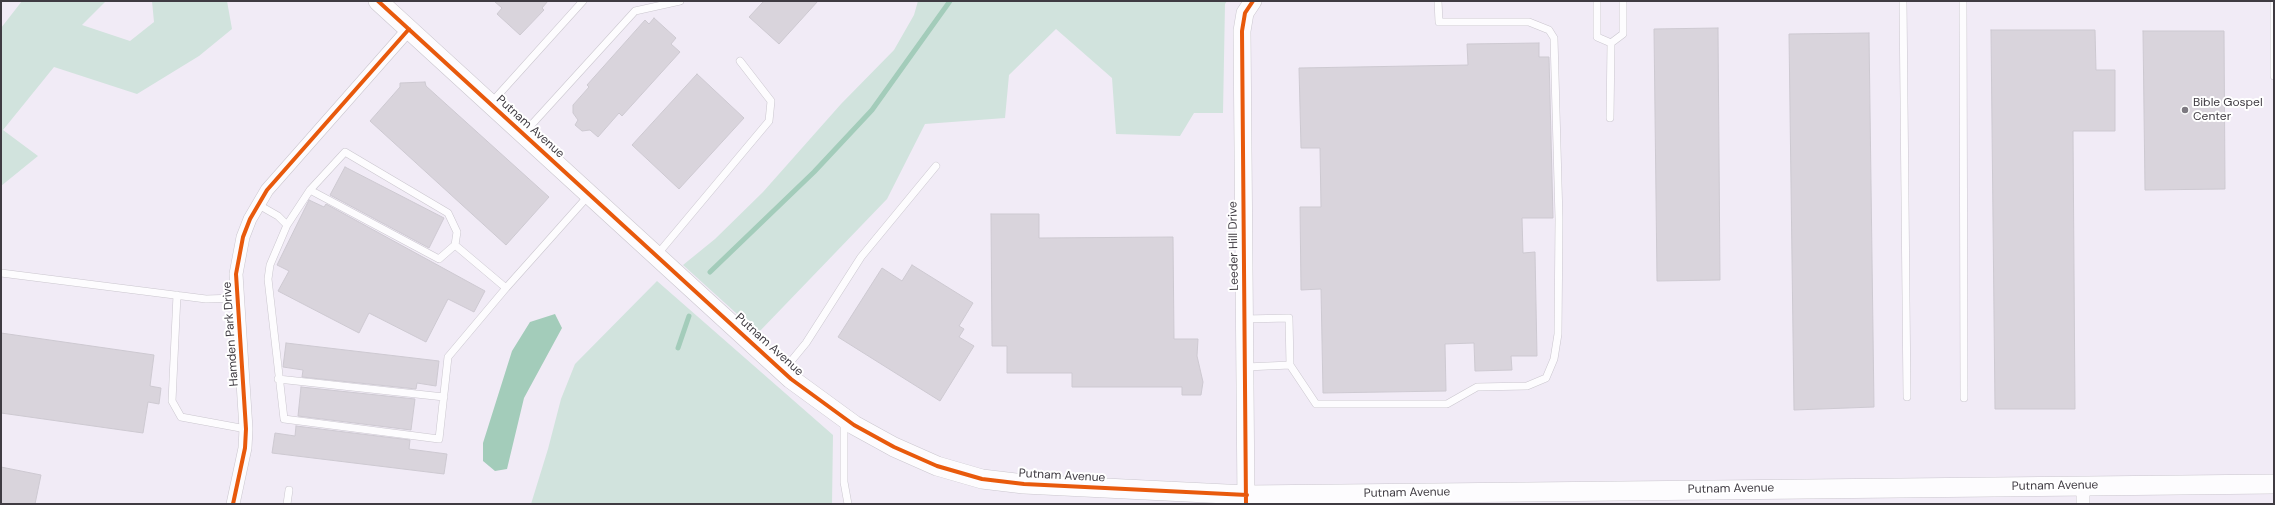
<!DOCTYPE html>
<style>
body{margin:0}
#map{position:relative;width:2275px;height:505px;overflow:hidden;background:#f1ebf6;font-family:"DM Sans",sans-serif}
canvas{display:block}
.frame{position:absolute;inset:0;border:2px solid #3f3b42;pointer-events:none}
</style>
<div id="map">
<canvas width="2275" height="505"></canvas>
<div class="frame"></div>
</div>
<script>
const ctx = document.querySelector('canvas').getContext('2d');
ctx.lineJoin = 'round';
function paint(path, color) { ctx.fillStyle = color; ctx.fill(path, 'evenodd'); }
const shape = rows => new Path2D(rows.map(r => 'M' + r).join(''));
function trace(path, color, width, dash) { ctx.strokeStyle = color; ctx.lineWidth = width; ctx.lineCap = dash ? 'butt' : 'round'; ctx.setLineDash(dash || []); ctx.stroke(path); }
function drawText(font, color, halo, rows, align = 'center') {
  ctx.font = font + ' "DM Sans",sans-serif'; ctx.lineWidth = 4; ctx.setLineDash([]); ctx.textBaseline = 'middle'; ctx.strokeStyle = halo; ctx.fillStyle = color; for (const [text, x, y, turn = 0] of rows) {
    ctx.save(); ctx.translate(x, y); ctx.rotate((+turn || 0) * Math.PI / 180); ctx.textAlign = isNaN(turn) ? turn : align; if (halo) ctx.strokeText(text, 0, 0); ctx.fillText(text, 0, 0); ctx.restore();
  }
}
const green = shape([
 [22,1,106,1,82,25,130,41,154,22,152,1,227,1,232,29,199,56,137,94,54,67,3,130,38,156,1,186,1,28],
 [918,1,1227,1,1225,4,1223,113,1194,113,1180,136,1116,134,1112,78,1056,29,1009,75,1005,118,925,124,887,199,758,333,683,265,715,239,763,192,841,104,894,50,914,15],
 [657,281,833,435,832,504,531,504,548,449,561,399,575,364]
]);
const water = shape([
 [555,314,562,328,524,398,507,469,495,471,483,461,483,443,512,351,530,322]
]);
const stream = shape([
 [710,272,814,172,872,110,950,1],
 [678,348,689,316]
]);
const building = shape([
 [494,1,548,1,542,8,544,10,520,35,497,14,502,8,494,1],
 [764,1,818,1,779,44,749,17,764,1],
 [654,18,676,38,671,44,680,52,622,116,619,113,598,137,590,130,582,131,575,125,578,120,573,113,573,105,589,87,587,85,645,20,649,24,654,18],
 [1718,28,1720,280,1657,281,1654,29,1718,28],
 [1991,30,2095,30,2096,70,2115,70,2115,131,2073,131,2075,409,1995,409,1991,30],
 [2143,31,2224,31,2225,189,2145,190,2143,31],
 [1869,33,1874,407,1794,410,1789,34,1869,33],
 [1539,43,1539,57,1549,57,1553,218,1522,218,1523,253,1535,252,1537,356,1511,356,1512,370,1475,371,1474,343,1445,344,1446,391,1323,393,1321,289,1301,290,1300,207,1321,207,1320,148,1301,148,1299,68,1468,65,1467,44,1539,43],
 [697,74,744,118,679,189,632,145,697,74],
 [425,82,426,86,549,197,506,245,370,121,400,87,400,83,425,82],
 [345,167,444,218,429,248,330,195,345,167],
 [309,200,324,207,326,204,485,291,474,312,448,299,426,342,369,313,359,333,278,291,289,271,277,265,309,200],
 [991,214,1039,214,1039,238,1173,237,1174,339,1198,339,1197,356,1203,382,1201,395,1182,395,1182,387,1072,387,1072,373,1007,373,1007,346,992,346,991,214],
 [912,265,973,303,959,326,964,329,959,337,974,346,940,401,838,337,882,268,902,281,912,265],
 [1,333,154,355,150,386,161,388,159,404,148,402,143,433,1,413,1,333],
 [286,343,439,361,436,386,417,383,416,389,302,377,303,370,283,367,286,343],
 [301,387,415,399,411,430,298,416,301,387],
 [296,426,410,440,409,449,447,454,444,474,272,453,275,433,295,436,296,426],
 [1,467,41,475,35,504,1,504,1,467]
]);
const service = shape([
 [1597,1,1597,37,1611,43],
 [1903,1,1907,397],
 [1963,1,1964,398],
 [2274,1,2274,76],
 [1611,43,1623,34,1623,1],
 [491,103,583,1],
 [1610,118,1611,43],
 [524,133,635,11,680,1],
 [310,190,439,259,455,245,457,232,448,213,345,152,310,190,287,225,270,265,268,279,284,419,439,439,448,357,506,288,589,195],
 [257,204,278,216,287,225],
 [455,245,506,288],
 [656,256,769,121,771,101,740,61],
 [1,273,206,299,237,298],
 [177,295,172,401,181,417,246,429],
 [1245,319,1289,318,1290,365,1316,404,1447,404,1477,387,1527,386,1546,378,1554,359,1558,334,1559,219,1554,38,1549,30,1529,22,1439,22,1438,1],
 [1246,367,1290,365],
 [783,371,806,343,861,257,936,166],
 [278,379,444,397],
 [844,422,844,482,848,504],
 [287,504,289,490]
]);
const minor = shape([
 [233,504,245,448,246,429,236,274,243,237,250,219,267,190,409,29],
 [2083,504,2083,485]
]);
const tertiary = shape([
 [1246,504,1242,31,1245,13,1253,1]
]);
const secondary = shape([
 [378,1,791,379,854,425,894,447,937,466,982,479,1024,484,1247,495,2274,484]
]);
const cycleway = shape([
 [378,1,791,379,854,425,894,447,937,466,982,479,1024,484,1247,495],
 [233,504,245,448,246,429,236,274,243,237,250,219,267,190,409,29],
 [1246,504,1242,31,1245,13,1253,1]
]);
const markers = [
 [2185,110,4,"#7d7981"]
];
const poiNames = [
 ["Bible Gospel",2193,103],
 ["Center",2193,117]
];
const streetNames = [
 ["Putnam Avenue",530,127,42],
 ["Leeder Hill Drive",1234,246,-91],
 ["Hamden Park Drive",231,334,-94],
 ["Putnam Avenue",769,345,42],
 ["Putnam Avenue",1062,476,3],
 ["Putnam Avenue",2055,486,-1],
 ["Putnam Avenue",1731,489,-1],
 ["Putnam Avenue",1407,493,-1]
];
paint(green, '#d1e3dd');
paint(water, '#a3ccba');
trace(stream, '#a3ccba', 5);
paint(building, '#d9d4dc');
trace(building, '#cdc9d1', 1);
trace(service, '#cac6ce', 8);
trace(minor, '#cac6ce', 14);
trace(tertiary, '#cac6ce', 18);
trace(secondary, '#cac6ce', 20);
trace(service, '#fdfcfe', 7);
trace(minor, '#fdfcfe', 13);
trace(tertiary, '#fdfcfe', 17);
trace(secondary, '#fdfcfe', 19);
trace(cycleway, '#e8590c', 4);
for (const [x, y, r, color] of markers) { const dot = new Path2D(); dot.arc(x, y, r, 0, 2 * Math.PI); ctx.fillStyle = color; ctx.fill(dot); trace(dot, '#fff', 1.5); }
drawText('12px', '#3f3b42', '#fff', poiNames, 'left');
drawText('12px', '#3f3b42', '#fff', streetNames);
</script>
